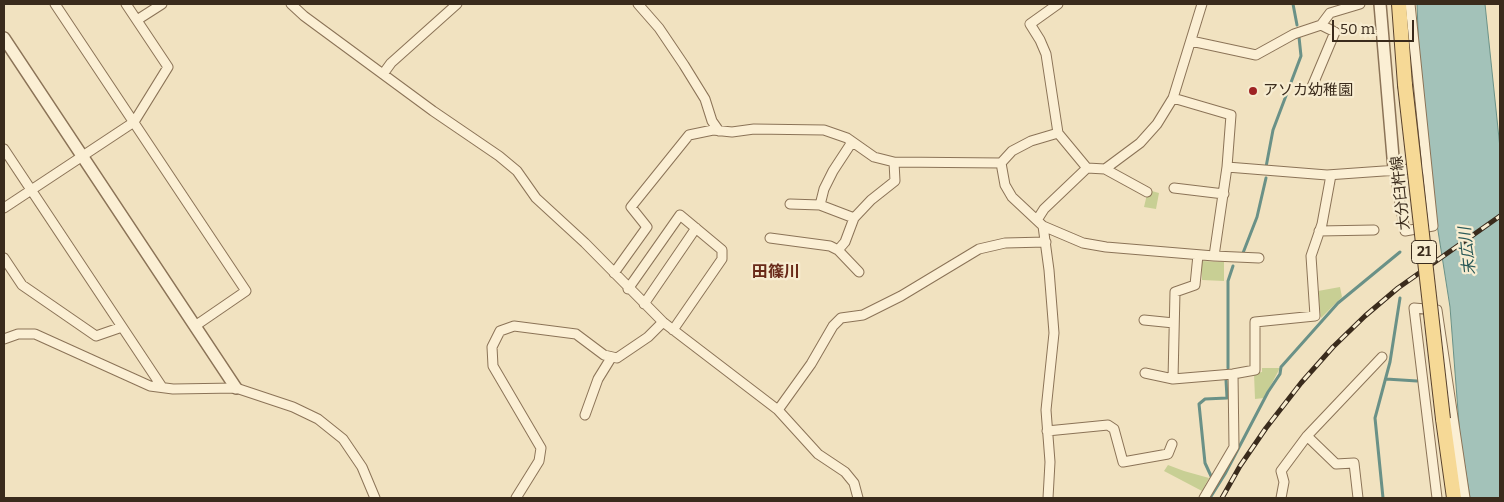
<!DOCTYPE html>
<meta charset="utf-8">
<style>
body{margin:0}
#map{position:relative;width:1504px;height:502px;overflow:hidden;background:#f1e2c0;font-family:Bitter,serif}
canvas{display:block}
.frame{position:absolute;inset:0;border:5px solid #3a2b1c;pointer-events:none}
.scale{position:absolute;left:1332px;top:20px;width:82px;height:22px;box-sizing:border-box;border:2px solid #3a2b1c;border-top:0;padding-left:6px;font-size:15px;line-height:18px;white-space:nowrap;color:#3a2b1c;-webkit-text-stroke:4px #f7ecd0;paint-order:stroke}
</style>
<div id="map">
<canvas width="1504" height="502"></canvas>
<div class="frame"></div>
<div class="scale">50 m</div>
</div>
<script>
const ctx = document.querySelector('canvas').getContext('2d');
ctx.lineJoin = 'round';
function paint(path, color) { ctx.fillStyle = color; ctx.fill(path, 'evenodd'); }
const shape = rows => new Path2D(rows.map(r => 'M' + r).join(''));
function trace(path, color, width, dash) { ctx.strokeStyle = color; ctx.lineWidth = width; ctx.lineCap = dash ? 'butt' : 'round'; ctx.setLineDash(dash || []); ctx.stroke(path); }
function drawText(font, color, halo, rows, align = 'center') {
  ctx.font = font + ' Bitter,"Noto Sans JP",serif'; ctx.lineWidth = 4.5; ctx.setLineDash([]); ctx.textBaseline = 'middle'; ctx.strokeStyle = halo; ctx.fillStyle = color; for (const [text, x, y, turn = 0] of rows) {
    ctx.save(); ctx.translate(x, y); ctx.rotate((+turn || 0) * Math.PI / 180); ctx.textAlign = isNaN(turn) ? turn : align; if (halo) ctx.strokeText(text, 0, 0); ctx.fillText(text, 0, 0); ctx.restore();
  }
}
const green = shape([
 [1148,190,1159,193,1156,209,1144,207],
 [1202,261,1224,262,1224,281,1202,280],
 [1340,287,1342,297,1321,318,1318,291],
 [1262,368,1280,368,1264,398,1255,399,1254,373,1262,372],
 [1168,465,1184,471,1209,478,1202,491,1164,471]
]);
const water = shape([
 [1417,4,1485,4,1500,148,1500,498,1470,498,1460,437,1450,307,1422,129,1417,4]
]);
const stream = shape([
 [1293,4,1297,25],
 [1266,167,1273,130,1301,56,1299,37],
 [1243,253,1257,217,1266,178],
 [1228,368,1228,281,1233,266],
 [1386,379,1417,381],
 [1211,476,1205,463,1199,404,1205,399,1227,398,1226,380],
 [1210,498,1225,474,1268,392,1280,374,1281,367,1338,303,1400,252],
 [1383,498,1375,418,1390,362,1400,298]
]);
const minor = shape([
 [55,4,246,291,195,326],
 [291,4,304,16,433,111,499,156,517,171,536,198,585,243,663,322,778,410,818,454,845,472,854,483,858,498],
 [638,4,659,28,684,65,705,99,712,121,719,131],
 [137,20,162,4],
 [1191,41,1256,55,1294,34,1321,25,1330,13,1360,4],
 [383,74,391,63,457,4],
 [1311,89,1335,32,1321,25],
 [1173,98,1231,115,1227,167],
 [1058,133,1087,168],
 [852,142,833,171,824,189,820,205,854,218,871,200,895,181,894,162],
 [4,149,162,387],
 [1001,163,1005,185,1012,197,1043,226,1083,243,1106,247,1214,256,1227,167,1327,175,1426,168],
 [1105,169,1147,192],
 [1394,169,1405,231,1433,226,1410,4],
 [1174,188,1224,194],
 [790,204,820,205],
 [4,208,134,122,168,67,126,4],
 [1037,220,1044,209,1087,168,1105,169,1140,143,1157,124,1173,98,1202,4],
 [1043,226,1049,270,1054,333,1046,410,1050,462,1048,498],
 [1319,231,1374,230],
 [770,238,830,246,838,250,859,272],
 [838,250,845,242,854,218],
 [1214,256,1259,258],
 [4,258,22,285,96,336,122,327],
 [614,273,647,227,631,207,689,135,713,130,732,132,754,129,824,130,847,138,874,157,894,162,1001,163,1012,151,1031,141,1058,133,1046,54,1040,40,1030,24,1058,4],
 [628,289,680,215,722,250,722,259,673,330],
 [644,304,696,228],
 [1144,320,1174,323],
 [4,339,18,334,35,334,150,386,173,389,236,388,293,407,318,419,343,439,362,467,375,498],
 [1145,373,1173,379,1233,374,1255,370,1255,322,1315,316,1311,256,1322,224,1331,175],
 [1173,379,1175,292,1195,285,1198,255],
 [778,410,811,364,833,326,841,318,863,315,901,296,979,249,1005,243,1046,242],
 [585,415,598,379,611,358],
 [1047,431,1108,425,1114,429,1123,462,1168,454,1172,444],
 [1307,436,1336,464,1354,463,1358,498],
 [516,498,539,461,541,448,493,366,492,347,500,331,514,326,576,334,604,355,617,358,648,337,663,322],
 [1204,498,1234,447,1233,374],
 [1281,498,1284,482,1281,471,1307,436,1382,357],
 [1437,498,1414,308,1437,310,1465,498]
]);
const tertiary = shape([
 [1380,4,1394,169],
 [4,38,236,388]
]);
const primary = shape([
 [1399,4,1405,85],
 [1443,419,1454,498]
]);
const rail = shape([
 [1222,498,1240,466,1266,428,1301,383,1333,347,1365,316,1398,288,1500,216]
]);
const primaryBridge = shape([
 [1405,85,1443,419]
]);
const markers = [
 [1253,91,5,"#9e2324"]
];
const shields = [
 [1424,252,25]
];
const shieldNames = [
 ["21",1424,252]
];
const poiNames = [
 ["アソカ幼稚園",1263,91]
];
const streetNames = [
 ["大分臼杵線",1401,193,-96]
];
const waterNames = [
 ["末広川",1468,251,-96]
];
const neighbourhoodNames = [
 ["田篠川",776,273]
];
paint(green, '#c8cf94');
paint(water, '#a3c2b9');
trace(water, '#6a9187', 1);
trace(stream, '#6a9187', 3);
trace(minor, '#8b7357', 11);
trace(tertiary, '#8b7357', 14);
trace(primary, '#58412c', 16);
trace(minor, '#fbefd4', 9);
trace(tertiary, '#fbefd4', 11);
trace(primary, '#f6d996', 14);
trace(rail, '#3a2b1c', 5);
trace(rail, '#f7ecd0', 3, [9]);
trace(primaryBridge, '#58412c', 16, []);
trace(primaryBridge, '#f6d996', 14);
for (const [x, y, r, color] of markers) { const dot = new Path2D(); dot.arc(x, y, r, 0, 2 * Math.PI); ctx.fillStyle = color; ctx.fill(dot); trace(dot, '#f7ecd0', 2); }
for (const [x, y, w] of shields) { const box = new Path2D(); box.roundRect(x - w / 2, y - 11.5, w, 23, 4); ctx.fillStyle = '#f7ecd0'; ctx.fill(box); trace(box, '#3a2b1c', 1); }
drawText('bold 14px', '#3a2b1c', null, shieldNames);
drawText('15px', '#3a2b1c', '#f7ecd0', poiNames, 'left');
drawText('15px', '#3a2b1c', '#f7ecd0', streetNames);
drawText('italic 16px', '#2b5a58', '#f7ecd0', waterNames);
drawText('bold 16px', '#692a19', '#f7ecd0', neighbourhoodNames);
</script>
